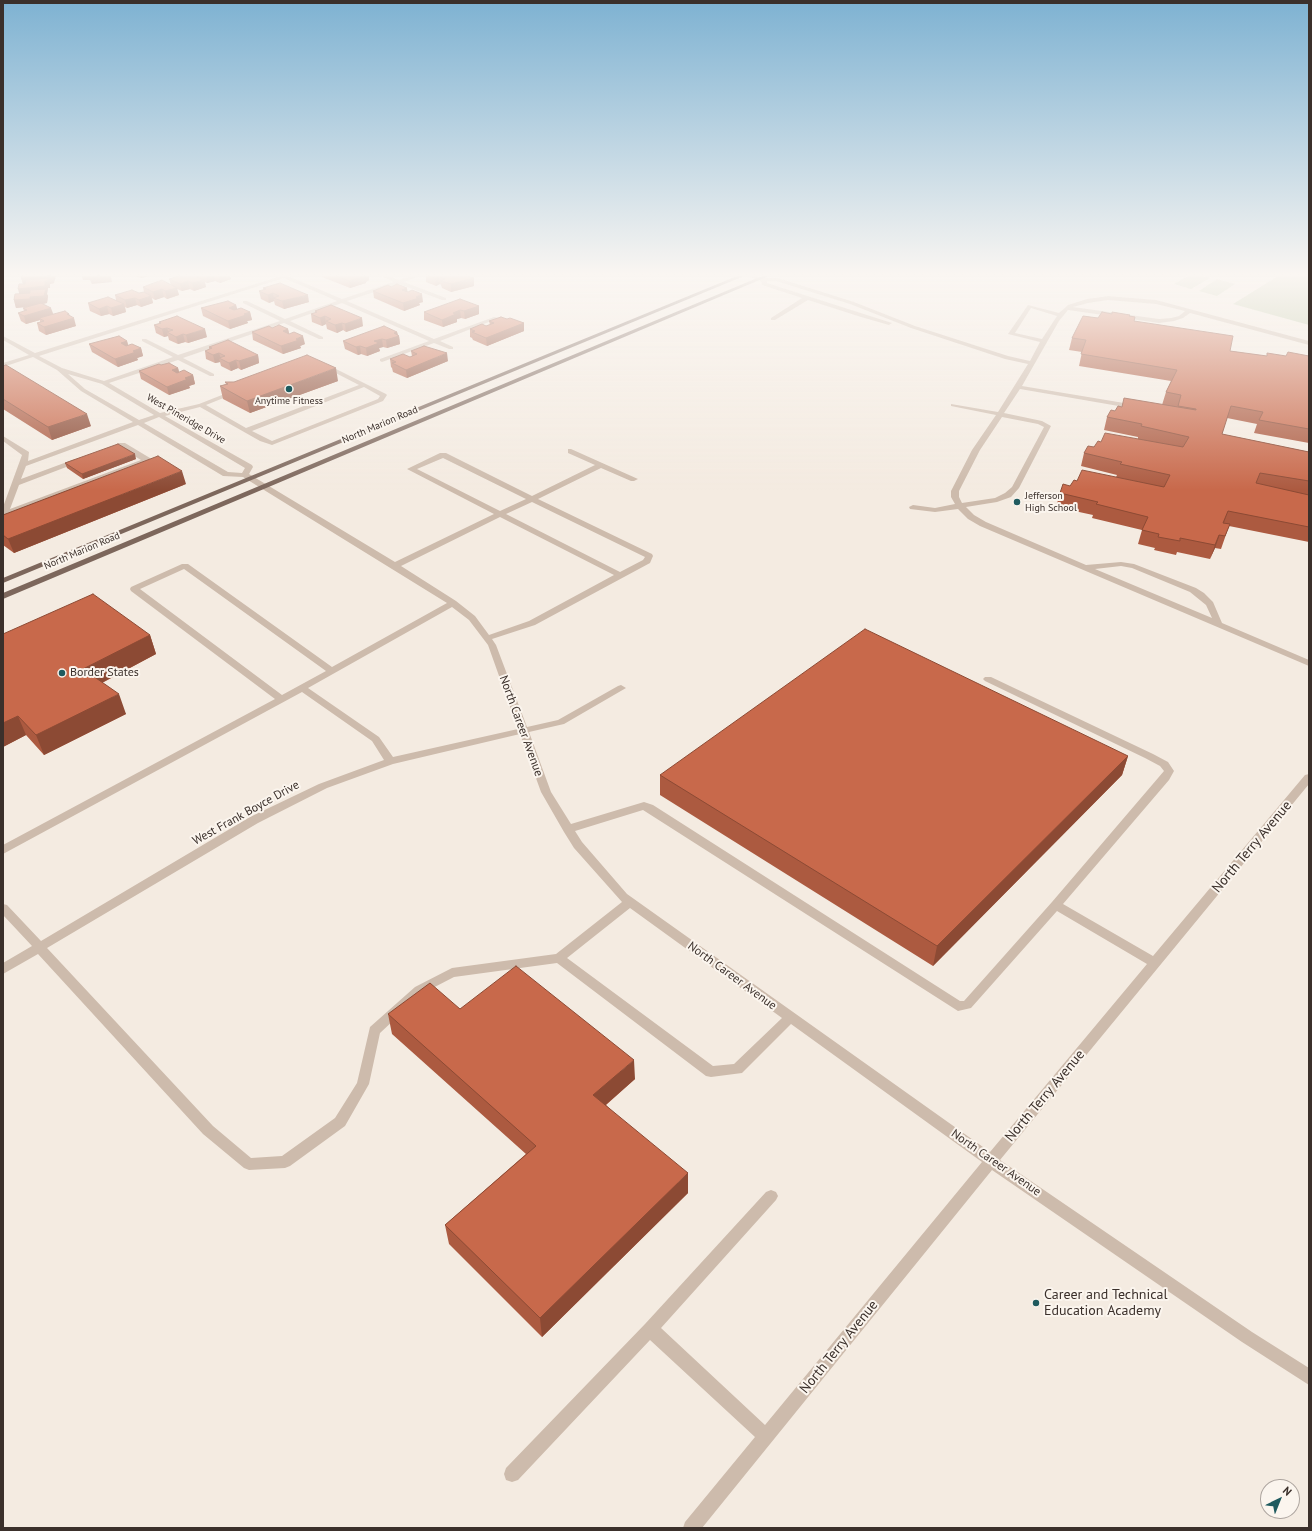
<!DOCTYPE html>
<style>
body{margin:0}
#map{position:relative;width:1312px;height:1531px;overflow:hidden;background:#f4ebe1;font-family:"PT Sans",sans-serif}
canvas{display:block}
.frame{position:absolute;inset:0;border:4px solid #3b302b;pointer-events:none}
.north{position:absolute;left:1260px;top:1479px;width:40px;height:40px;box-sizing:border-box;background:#fbf5ee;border:1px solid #aea6a0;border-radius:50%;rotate:43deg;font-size:11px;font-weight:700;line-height:16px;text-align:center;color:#3b302b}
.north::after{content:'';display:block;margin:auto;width:14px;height:18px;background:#1f5a5e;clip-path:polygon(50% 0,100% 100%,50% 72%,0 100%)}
</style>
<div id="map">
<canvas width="1312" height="1531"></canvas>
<div class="frame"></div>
<div class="north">N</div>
</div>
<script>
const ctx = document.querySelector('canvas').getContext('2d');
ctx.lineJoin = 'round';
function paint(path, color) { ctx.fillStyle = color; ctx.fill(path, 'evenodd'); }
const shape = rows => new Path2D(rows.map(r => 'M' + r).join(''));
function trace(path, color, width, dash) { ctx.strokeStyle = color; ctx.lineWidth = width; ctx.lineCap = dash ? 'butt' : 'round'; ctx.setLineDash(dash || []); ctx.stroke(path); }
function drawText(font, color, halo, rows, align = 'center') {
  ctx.font = font + ' "PT Sans",sans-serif'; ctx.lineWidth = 4; ctx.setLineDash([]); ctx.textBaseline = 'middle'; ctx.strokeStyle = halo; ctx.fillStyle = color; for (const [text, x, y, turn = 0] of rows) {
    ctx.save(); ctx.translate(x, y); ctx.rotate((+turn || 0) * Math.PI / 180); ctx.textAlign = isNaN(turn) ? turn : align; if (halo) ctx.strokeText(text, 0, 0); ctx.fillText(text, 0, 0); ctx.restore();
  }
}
const green = shape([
 [1188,276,1202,276,1210,278,1191,289,1174,284],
 [1278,276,1309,276,1309,325,1233,304],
 [1217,279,1235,284,1217,296,1199,291]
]);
const minor = shape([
 [281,276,288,276,342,299,393,282,382,276,388,276,399,280,411,276,417,276,417,277,404,282,446,298,446,300,442,300,399,284,347,301,434,339,494,317,499,318,440,341,453,347,453,349,449,349,434,343,382,362,380,361,380,359,429,341,342,303,290,321,323,337,323,339,319,339,284,323,183,358,214,374,214,376,210,376,178,360,109,383,160,413,199,404,232,391,236,391,236,393,206,405,246,428,359,385,322,366,322,364,326,364,386,394,387,395,383,401,272,445,260,441,200,407,165,416,252,465,253,467,249,474,395,562,494,514,407,469,440,453,446,453,532,496,595,465,568,453,568,449,571,449,638,479,634,481,631,481,601,468,538,499,652,554,653,556,650,563,535,625,492,639,496,645,527,727,558,720,618,686,621,685,626,688,564,724,529,732,551,792,571,824,644,802,653,805,960,1001,964,1001,1052,902,1164,771,1160,766,1145,758,985,681,983,679,985,677,991,677,1153,754,1168,762,1174,771,1169,780,1063,904,1153,956,1305,775,1309,774,1309,784,1000,1160,1252,1332,1309,1368,1309,1385,1242,1342,992,1170,702,1528,683,1528,685,1522,755,1437,650,1340,518,1480,512,1482,506,1480,504,1474,506,1468,645,1324,766,1192,771,1190,776,1192,778,1196,776,1200,661,1328,765,1425,982,1162,791,1024,742,1073,711,1077,706,1076,557,963,454,977,423,993,380,1033,369,1084,345,1126,290,1166,285,1168,249,1170,244,1168,203,1134,38,954,3,974,3,963,32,946,3,915,3,904,7,905,41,941,250,817,319,784,384,760,372,741,302,692,3,854,3,845,275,699,131,591,130,589,131,587,182,564,188,564,332,667,447,603,243,477,223,476,138,425,26,466,21,479,75,459,78,459,82,461,19,485,10,509,141,460,121,448,108,452,104,450,119,443,125,443,150,458,150,462,3,516,3,507,22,455,3,441,3,436,29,452,28,461,133,422,81,391,57,370,33,357,3,367,3,363,29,355,3,340,3,336,35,353,281,276],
 [284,278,337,301,285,319,247,301,243,301,243,303,280,321,178,355,146,339,142,339,142,341,173,357,104,381,62,368,39,356,284,278],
 [68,374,102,384,154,415,139,420,85,389,68,374],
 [364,387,380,396,378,399,272,441,252,431,364,387],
 [159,417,245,468,242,473,228,472,144,423,159,417],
 [443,458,526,499,500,511,417,469,443,458],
 [532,502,645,557,643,560,620,572,506,514,532,502],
 [500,517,614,575,529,621,489,635,475,616,456,601,401,566,500,517],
 [184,569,326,671,282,695,140,589,184,569],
 [452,607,469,620,488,645,518,729,393,757,379,737,308,688,452,607],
 [520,734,541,792,564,832,574,848,622,902,556,954,452,968,415,987,370,1027,357,1083,335,1118,282,1156,251,1158,213,1126,47,948,258,823,327,788,393,764,520,734],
 [643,810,958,1011,971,1008,1057,911,1147,964,990,1152,627,894,582,842,575,831,643,810],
 [630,908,782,1018,734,1064,713,1066,567,958,630,908],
 [750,276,756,276,764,278,778,278,854,302,915,326,1008,356,1030,361,1040,342,1008,334,1028,305,1059,313,1068,305,1087,299,1108,296,1156,300,1309,341,1309,345,1190,313,1183,318,1174,321,1159,323,1068,310,1059,321,1022,386,1136,405,1139,407,1136,409,1020,389,1004,413,1042,421,1051,426,1019,488,1011,497,997,502,966,507,974,515,986,522,1086,565,1121,562,1134,564,1196,588,1204,593,1213,602,1222,623,1309,660,1309,666,980,526,968,519,958,509,935,512,910,509,909,507,913,505,935,508,955,504,951,497,951,491,972,450,996,415,951,406,951,404,998,412,1028,364,1005,359,911,328,850,304,776,281,767,281,767,283,892,323,889,325,861,317,808,300,775,320,771,320,771,318,802,298,762,285,761,281,750,277,750,276],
 [1108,300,1156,304,1185,311,1179,316,1171,318,1159,319,1073,307,1088,303,1108,300],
 [1031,308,1057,316,1042,339,1015,333,1031,308],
 [1002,417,1038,424,1044,427,1012,487,1005,493,995,498,962,503,959,497,959,491,980,450,1002,417],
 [1121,566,1132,568,1190,592,1206,605,1212,618,1095,569,1121,566]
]);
const major = shape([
 [737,276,744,276,3,583,3,578,737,276],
 [762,276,769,276,3,599,3,593,762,276]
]);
const wall = shape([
 [135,276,149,276,141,278],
 [197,276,230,276,231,279,220,283,215,281,207,283,205,282,206,287,194,291,190,289,182,291,177,289,179,295,167,299,164,297,155,300,152,298,153,303,141,307,137,305,127,308,125,307,126,312,113,316,109,314,101,316,90,311,88,303,116,300,115,295,139,293,144,292,143,287,171,285,169,279],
 [322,276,369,276,369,280,366,282,366,283,350,288,322,277],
 [426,276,467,276,474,278,474,286,451,292,442,288,441,285,440,284,436,286,426,282],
 [21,278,54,283,50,284,50,288,48,288,47,294,48,296,47,303,43,304,53,314,69,314,70,316,76,326,46,335,39,331,37,323,40,322,40,320,26,324,21,321,18,313,24,311,23,308,27,307,16,308,14,300,19,294,23,284],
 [391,287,407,288,407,292,423,302,419,303,420,305,404,311,374,298,373,291],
 [263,288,309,302,284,309,275,305,274,301,269,303,261,299,259,291,264,290],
 [236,305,237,309,250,312,252,320,247,321,248,323,230,329,203,316,201,308],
 [479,306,479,314,465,319,461,318,457,319,457,322,443,327,424,320,424,312],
 [315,311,363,326,346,332,343,330,337,333,327,329,326,324,322,326,312,322,311,314,315,313],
 [1129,316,1135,317,1134,321,1230,351,1266,356,1309,356,1309,443,1254,433,1257,424,1227,418,1222,434,1309,452,1309,542,1229,526,1221,549,1215,548,1210,559,1177,552,1176,555,1154,550,1155,548,1138,544,1142,530,1092,518,1093,515,1056,507,1060,493,1077,481,1116,477,1117,475,1081,466,1084,453,1101,442,1138,439,1138,437,1104,430,1107,417,1122,407,1162,405,1166,392,1171,381,1079,366,1082,352,1069,350,1072,338],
 [507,319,524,323,524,331,487,346,473,340,472,338,470,337,470,329,486,326,490,325,489,321],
 [159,322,207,337,188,343,185,342,178,344,169,340,168,336,164,337,156,333,154,325,159,324],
 [272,328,288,329,289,334,305,344,300,346,301,348,283,354,253,340,252,332],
 [397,332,398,335,399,336,400,344,387,348,383,347,379,348,380,351,367,356,361,354,358,355,345,349,343,341],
 [127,341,128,345,141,348,143,356,137,358,138,360,118,367,92,352,89,344],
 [209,347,258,355,259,363,241,370,238,368,231,371,221,366,220,362,215,363,206,359,205,351,209,349],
 [411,351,448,361,407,378,393,372,392,368,391,367,390,359,410,357,412,356],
 [161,365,178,368,179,372,193,375,195,384,189,386,190,388,169,395,141,379,139,371],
 [3,366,91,426,52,440,3,409],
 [338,381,250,413,223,399,220,386,226,384,225,382],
 [136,459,83,479,67,468,65,463],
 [186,484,14,553,3,545,3,515],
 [3,634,150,635,156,654,102,683,126,714,44,755,26,735,3,747],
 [1128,756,1122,775,933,966,660,795,660,775],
 [460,1009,635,1079,606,1105,688,1193,542,1337,449,1244,445,1225,526,1154,392,1034,388,1014]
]);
const shadedWall = shape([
 [51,276,56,276,54,283,50,284,50,288,48,288,47,294,48,296,47,303,33,305,32,306,16,308,14,300,20,297,18,289,24,286,21,278],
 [82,276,111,276,112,282,92,284,90,280,83,280],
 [141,276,149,276,141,278],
 [206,276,214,276,215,281,207,283],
 [218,276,230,276,231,279,220,283],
 [362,276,369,276,369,280,366,282,366,283,350,288,349,281],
 [439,277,440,284,436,286,435,278],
 [474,278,474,286,451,292,451,284],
 [204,280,206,287,194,291,192,283],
 [188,281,190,289,182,291,180,284],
 [177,288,179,295,167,299,165,291],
 [407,288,408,296,402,290],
 [162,289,164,297,155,300,153,292],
 [273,293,274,301,269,303,268,295],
 [422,294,423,302,419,303,420,305,404,311,403,303,416,297],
 [308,295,309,302,284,309,282,301],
 [151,296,153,303,141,307,139,300],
 [135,298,137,305,127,308,125,300],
 [124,304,126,312,113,316,111,308],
 [236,305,238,313,229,308],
 [107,306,109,314,101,316,99,309],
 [479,306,479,314,465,319,464,311],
 [51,308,54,316,39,318,40,320,26,324,24,316],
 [460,310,461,318,457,319,457,322,443,327,442,320,453,313],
 [250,312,252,320,247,321,248,323,230,329,228,321,244,314],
 [67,314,69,314,71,319,74,318,76,326,46,335,44,327],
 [325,316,326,324,322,326,320,318],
 [362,318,363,326,346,332,345,324],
 [342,323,343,330,337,333,335,325],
 [524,323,524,331,487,346,486,338],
 [167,328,169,333,167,332,168,336,164,337,162,329],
 [205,329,207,337,188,343,186,335],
 [288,329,290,337,283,331],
 [397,332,398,336,399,336,400,344,387,348,386,340,394,333],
 [183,334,185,342,178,344,176,337],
 [303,336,305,344,300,346,301,348,283,354,281,346,296,339],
 [382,339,383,347,379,348,380,351,367,356,366,348,374,341],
 [127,341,129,349,121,343],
 [360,346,361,354,358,355,356,347],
 [141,348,143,356,137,358,138,360,118,367,115,359,133,351],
 [219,353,221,359,219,358,220,362,215,363,213,355],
 [447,353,448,361,407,378,406,370],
 [258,355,259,363,241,370,239,361],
 [236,360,238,368,231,371,229,363],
 [178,368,180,376,172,370],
 [336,368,338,381,250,413,247,401],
 [193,375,195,384,189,386,190,388,169,395,167,387,185,378],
 [87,414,91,426,52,440,48,427],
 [135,454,136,459,83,479,82,474],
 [182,471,186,484,14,553,8,539],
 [1228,511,1215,548,1210,559,1215,545],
 [150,635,156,654,90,689,83,669],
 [119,694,126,714,44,755,36,735],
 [18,716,26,735,3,747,3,723],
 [1128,756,1122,775,933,966,937,946],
 [634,1060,635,1079,594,1115,593,1095],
 [688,1173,688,1193,542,1337,540,1318]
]);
const building = shape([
 [22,276,51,276,21,278,22,276],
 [90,276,100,276,90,277,90,276],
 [179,276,195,276,204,280,192,283,188,281,180,284,169,279,179,276],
 [336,276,365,276,349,281,336,276],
 [428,276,467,276,474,278,451,284,441,281,445,279,439,277,435,278,428,276],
 [48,278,48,280,45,281,45,286,18,289,19,284,25,284,26,280,48,278],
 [162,280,177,288,165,291,162,289,153,292,143,287,162,280],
 [280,283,308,295,282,301,273,298,279,296,273,293,268,295,259,291,266,289,263,288,280,283],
 [397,284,407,288,402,290,408,292,412,290,422,294,416,297,419,298,403,303,373,291,388,285,391,287,397,284],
 [46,289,44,296,30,297,30,299,14,300,15,294,30,293,30,290,46,289],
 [132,290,139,293,144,292,151,296,139,300,135,298,125,300,115,295,132,290],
 [108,297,124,304,111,308,107,306,99,309,88,303,108,297],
 [460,299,479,306,464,311,460,310,453,313,456,314,442,320,424,312,460,299],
 [228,301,236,305,229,308,234,310,241,308,250,312,244,314,246,315,228,321,201,308,228,301],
 [41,303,51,308,24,316,18,313,27,310,23,308,41,303],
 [331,305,362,318,345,324,342,323,335,325,326,321,331,319,325,316,320,318,311,314,317,312,315,311,331,305],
 [65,311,69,314,67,314,74,318,44,327,37,323,44,321,39,318,65,311],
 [1102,312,1112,314,1112,312,1130,315,1129,316,1135,317,1134,321,1233,336,1230,351,1267,356,1267,353,1286,356,1288,352,1309,356,1309,429,1259,420,1263,412,1231,406,1222,434,1309,452,1309,481,1260,473,1256,483,1309,495,1309,527,1228,511,1223,523,1230,524,1225,536,1219,535,1215,545,1180,538,1180,541,1158,537,1159,534,1142,530,1148,517,1096,504,1098,502,1060,493,1063,484,1070,486,1074,480,1077,481,1082,470,1164,487,1170,475,1120,464,1122,462,1084,453,1088,446,1094,447,1098,441,1101,442,1105,433,1183,447,1189,437,1141,426,1142,424,1107,417,1111,410,1115,411,1118,406,1122,407,1124,398,1196,410,1196,409,1178,406,1181,395,1166,392,1177,370,1081,354,1086,340,1072,338,1083,316,1098,318,1102,312],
 [177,316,205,329,186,335,183,334,176,337,167,332,173,330,167,328,162,329,154,325,161,323,159,322,177,316],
 [501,317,507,319,510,318,524,323,486,338,472,332,475,331,470,329,482,324,486,326,494,323,489,321,501,317],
 [279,325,288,329,283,331,289,334,294,332,303,336,296,339,299,340,281,346,252,332,269,326,272,328,279,325],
 [384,326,397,332,394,333,399,336,386,340,382,339,374,341,379,343,366,348,360,346,356,347,343,341,384,326],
 [119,336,127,341,121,343,126,346,132,344,141,348,133,351,136,352,115,359,89,344,119,336],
 [228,340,258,355,239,361,236,360,229,363,219,358,225,356,219,353,213,355,205,351,212,348,209,347,228,340],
 [424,346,447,353,406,370,392,363,396,362,390,359,403,354,410,357,417,354,411,351,424,346],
 [307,355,336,368,247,401,220,386,228,384,225,382,234,382,307,355],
 [169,363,178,368,172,370,177,373,184,370,193,375,185,378,188,379,167,387,139,371,159,364,161,365,169,363],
 [6,365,87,414,48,427,3,399,3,366,6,365],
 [118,444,135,454,82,474,65,463,118,444],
 [158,456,182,471,8,539,3,535,3,515,158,456],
 [93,594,150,635,83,669,119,694,36,735,18,716,3,723,3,634,93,594],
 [865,629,1128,756,937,946,660,775,865,629],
 [516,966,634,1060,593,1095,688,1173,540,1318,445,1225,536,1146,388,1014,430,983,460,1009,516,966]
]);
const markers = [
 [289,389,4,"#1f5a5e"],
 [1017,502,4,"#1f5a5e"],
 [62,673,4,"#1f5a5e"],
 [1036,1303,4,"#1f5a5e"]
];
const farPoinames = [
 ["Anytime Fitness",289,401],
 ["Jefferson",1025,496,"left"],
 ["High School",1025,508,"left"]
];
const farStreetnames = [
 ["West Pineridge Drive",186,419,30],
 ["North Marion Road",380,425,-23],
 ["North Marion Road",82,551,-23]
];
const poiNames = [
 ["Border States",70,673]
];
const streetNames = [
 ["North Career Avenue",521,726,70],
 ["West Frank Boyce Drive",246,813,-29],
 ["North Career Avenue",732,976,36],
 ["North Career Avenue",996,1163,35]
];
const nearStreetnames = [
 ["North Terry Avenue",1252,847,-50],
 ["North Terry Avenue",1045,1096,-50],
 ["North Terry Avenue",839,1347,-51]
];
const nearPoinames = [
 ["Career and Technical",1044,1295],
 ["Education Academy",1044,1311]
];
paint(green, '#b8c4a0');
paint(minor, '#cdbbac');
paint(major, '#7d675c');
paint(wall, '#ac5a40');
paint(shadedWall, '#8c4a34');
paint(building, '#c8694b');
trace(building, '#8c4a34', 1);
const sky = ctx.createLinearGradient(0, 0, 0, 490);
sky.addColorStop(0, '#7eb2d2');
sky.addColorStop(0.56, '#faf6f2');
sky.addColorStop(1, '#faf6f200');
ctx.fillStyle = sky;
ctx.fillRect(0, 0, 1312, 490);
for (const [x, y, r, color] of markers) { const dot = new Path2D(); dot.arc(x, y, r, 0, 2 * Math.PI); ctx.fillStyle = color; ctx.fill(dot); trace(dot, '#fbf5ee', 1.5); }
drawText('10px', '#3b302b', '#fbf5ee', farPoinames);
drawText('10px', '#3b302b', '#fbf5ee', farStreetnames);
drawText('12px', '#3b302b', '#fbf5ee', poiNames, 'left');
drawText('12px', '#3b302b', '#fbf5ee', streetNames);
drawText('14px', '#3b302b', '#fbf5ee', nearStreetnames);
drawText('14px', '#3b302b', '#fbf5ee', nearPoinames, 'left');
</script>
